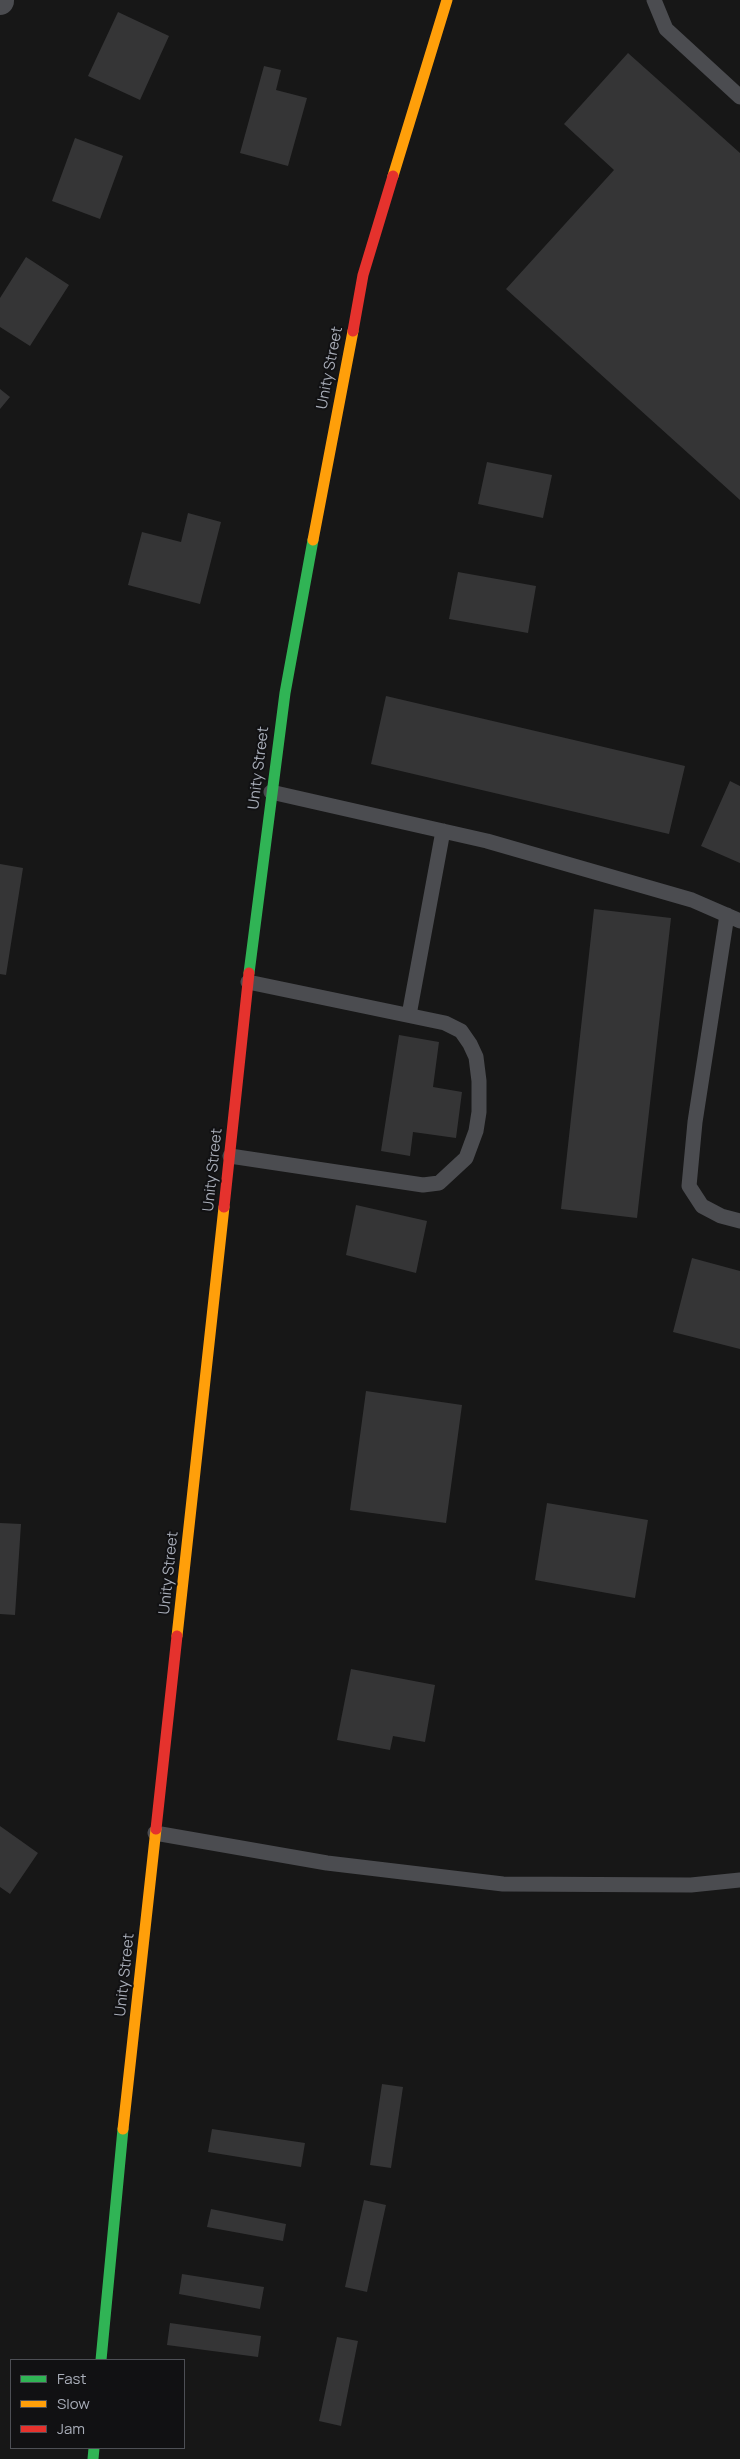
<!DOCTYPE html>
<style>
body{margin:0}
#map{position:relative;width:740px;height:2459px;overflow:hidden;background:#171717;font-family:Manrope,sans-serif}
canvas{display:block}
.legend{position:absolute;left:10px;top:2359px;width:175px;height:90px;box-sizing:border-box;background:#111113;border:1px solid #4d4f55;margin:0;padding:6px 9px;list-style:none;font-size:15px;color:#a8adb8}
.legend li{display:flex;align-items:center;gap:10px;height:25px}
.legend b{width:25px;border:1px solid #4d4f55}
</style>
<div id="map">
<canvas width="740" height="2459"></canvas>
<ul class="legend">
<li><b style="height:6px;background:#30b455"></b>Fast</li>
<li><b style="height:6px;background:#ff9f0a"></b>Slow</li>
<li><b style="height:6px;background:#e5322d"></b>Jam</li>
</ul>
</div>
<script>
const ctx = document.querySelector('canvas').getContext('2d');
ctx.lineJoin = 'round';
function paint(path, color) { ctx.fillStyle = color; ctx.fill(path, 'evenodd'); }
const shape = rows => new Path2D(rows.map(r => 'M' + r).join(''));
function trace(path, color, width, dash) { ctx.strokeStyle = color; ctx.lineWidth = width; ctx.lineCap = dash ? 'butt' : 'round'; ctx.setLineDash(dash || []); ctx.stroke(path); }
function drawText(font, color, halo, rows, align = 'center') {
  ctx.font = font + ' Manrope,sans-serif'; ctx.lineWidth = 4; ctx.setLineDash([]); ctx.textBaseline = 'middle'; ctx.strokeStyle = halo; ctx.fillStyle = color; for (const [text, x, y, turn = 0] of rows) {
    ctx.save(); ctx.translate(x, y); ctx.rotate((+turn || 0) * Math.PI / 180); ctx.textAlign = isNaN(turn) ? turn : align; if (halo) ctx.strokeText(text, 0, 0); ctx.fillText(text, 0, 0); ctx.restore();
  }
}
const building = shape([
 [118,12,169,36,140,100,88,76],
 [628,53,740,153,740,500,506,289,614,170,564,124],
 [264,66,281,70,276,90,307,98,288,166,240,153],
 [75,138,123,156,100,219,52,201],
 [26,257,69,285,30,346,0,327,0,298],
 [0,389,10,397,0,409],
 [487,462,552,475,543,518,478,504],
 [188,513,221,522,200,604,128,585,142,532,181,542],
 [458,572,536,586,528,633,449,619],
 [386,696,685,766,669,834,371,764],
 [730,781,740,786,740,863,701,846],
 [0,864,23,868,6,975,0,974],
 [594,909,671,918,637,1218,561,1209],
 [399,1035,439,1042,433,1087,462,1092,456,1138,413,1132,410,1156,381,1151],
 [356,1205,427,1221,416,1273,346,1255],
 [692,1258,740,1271,740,1349,673,1332],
 [366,1391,462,1405,446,1523,350,1510],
 [547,1503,648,1520,635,1598,535,1580],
 [0,1523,21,1524,15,1615,0,1614],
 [351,1669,435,1685,425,1742,393,1736,390,1750,337,1740],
 [0,1826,38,1853,10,1894,0,1887],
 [382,2084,403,2087,391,2168,370,2165],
 [212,2129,305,2143,301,2167,208,2152],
 [364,2200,386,2205,367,2292,345,2287],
 [211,2209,286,2224,283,2241,207,2227],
 [182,2274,264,2287,260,2309,179,2294],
 [170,2323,261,2336,258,2357,167,2345],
 [337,2337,358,2341,341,2426,319,2421]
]);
const lane = shape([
 [654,0,666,29,740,97],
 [271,792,487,841,692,900,740,921],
 [727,915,695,1122,689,1186,702,1206,721,1216,740,1221],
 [409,1015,443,831],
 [230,1156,423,1185,439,1183,466,1158,476,1131,479,1112,479,1081,476,1057,470,1044,461,1031,445,1023,248,982],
 [155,1833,327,1863,503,1884,691,1885,740,1880]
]);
const street = shape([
 [0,1,0,0]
]);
const fast = shape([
 [249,973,285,693,313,540],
 [101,2360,123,2129],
 [93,2459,94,2448]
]);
const slow = shape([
 [393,176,447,0],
 [313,540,353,331],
 [177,1636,224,1207],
 [123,2129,156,1829]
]);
const jam = shape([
 [353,331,363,275,393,176],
 [224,1207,249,973],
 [156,1829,177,1636]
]);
const streetNames = [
 ["Unity Street",330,368,-79],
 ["Unity Street",259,768,-83],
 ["Unity Street",213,1170,-84],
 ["Unity Street",169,1573,-84],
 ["Unity Street",125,1975,-84]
];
paint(building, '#353536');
trace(lane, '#4b4c50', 15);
trace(street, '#4b4c50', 28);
trace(fast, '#30b455', 11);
trace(slow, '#ff9f0a', 11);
trace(jam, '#e5322d', 11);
drawText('15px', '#a8adb8', '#111113', streetNames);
</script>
